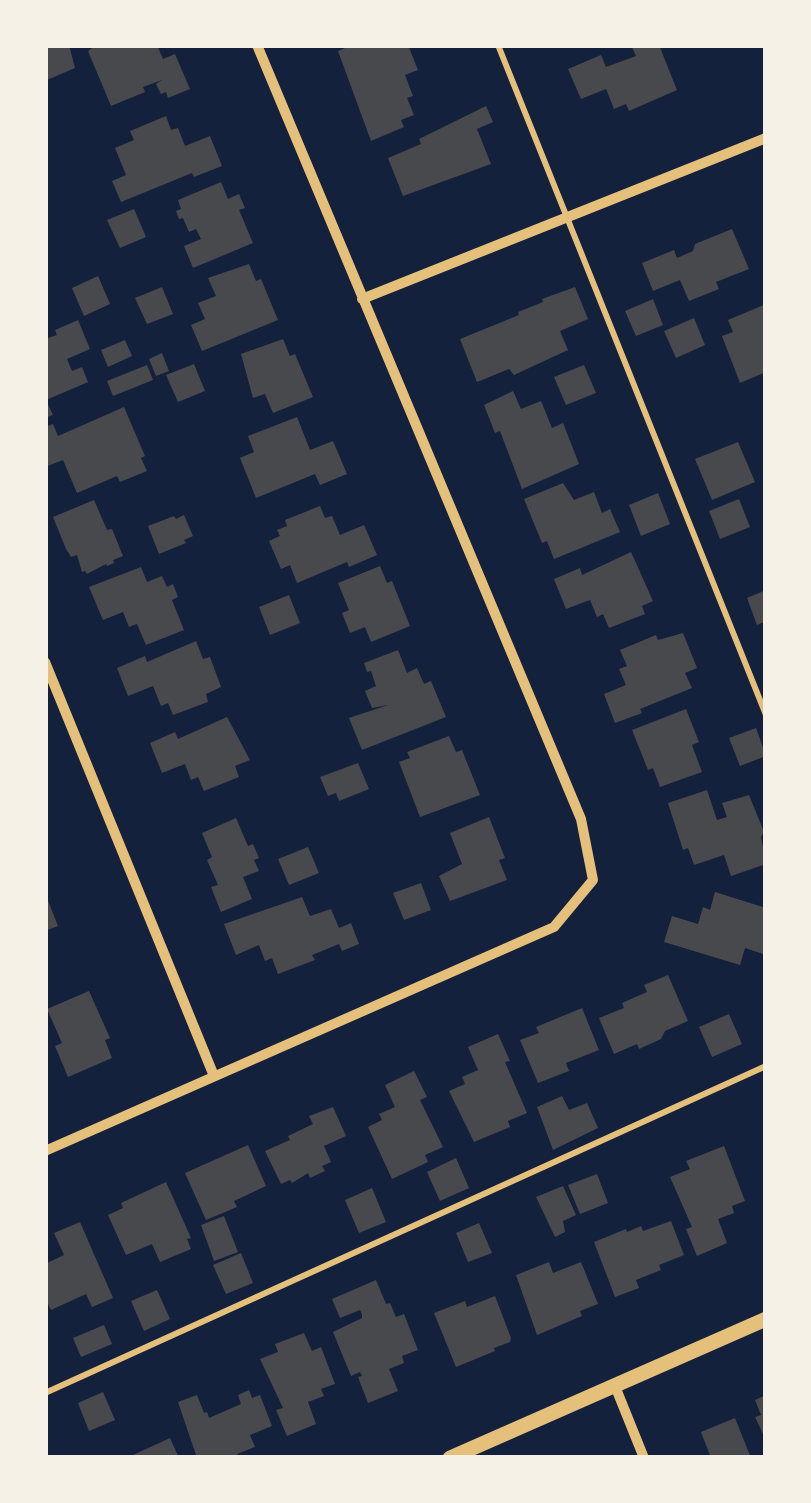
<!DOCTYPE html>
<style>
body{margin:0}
#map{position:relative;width:811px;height:1503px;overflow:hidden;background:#14213d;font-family:"DM Sans",sans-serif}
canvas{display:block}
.frame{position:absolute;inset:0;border:48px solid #f6f1e7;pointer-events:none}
</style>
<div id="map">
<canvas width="811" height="1503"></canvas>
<div class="frame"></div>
</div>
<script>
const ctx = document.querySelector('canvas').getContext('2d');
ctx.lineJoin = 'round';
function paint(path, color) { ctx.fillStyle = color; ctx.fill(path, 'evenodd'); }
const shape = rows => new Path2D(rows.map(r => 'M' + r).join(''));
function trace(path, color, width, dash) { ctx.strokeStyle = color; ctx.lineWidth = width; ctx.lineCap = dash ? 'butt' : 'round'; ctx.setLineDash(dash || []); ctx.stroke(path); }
const building = shape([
 [45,45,69,45,75,68,47,80],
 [96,45,157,45,163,59,175,54,190,89,168,98,166,92,161,94,156,84,162,80,143,87,145,92,111,106,88,51],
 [352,45,408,45,418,70,405,75,413,96,407,98,414,115,401,120,404,127,371,141,338,51],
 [631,45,659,45,677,90,629,111,626,104,614,109,606,89,581,99,568,69,601,55,606,67,636,56],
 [486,106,493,122,477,129,491,164,403,196,388,158,421,144,419,139],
 [166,116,171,130,178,128,185,146,210,136,222,166,194,177,192,173,121,202,112,181,126,175,115,148,134,140,130,131],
 [221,182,228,199,239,194,245,208,239,210,253,243,193,268,184,246,201,239,196,229,189,232,183,218,179,219,176,211,181,209,178,200],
 [134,209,146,237,120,248,107,220],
 [732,229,749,269,716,282,719,289,689,301,680,280,653,291,642,263,674,250,677,258,693,251,695,244],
 [249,264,256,281,261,279,278,320,202,351,191,325,205,319,198,303,216,296,208,278],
 [98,276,110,304,84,316,72,288],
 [162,287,173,314,147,324,135,298],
 [575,287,588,319,560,331,568,350,514,375,509,369,477,382,460,339,519,315,518,312,543,302,542,299],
 [653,299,663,325,636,336,625,311],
 [766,304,766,372,740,383,722,336,733,332,728,320],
 [694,318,705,345,676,358,664,331],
 [78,320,90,349,67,359,72,371,82,367,88,382,46,400,53,415,45,418,45,339,57,335,55,330],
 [283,339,290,356,295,354,313,397,273,413,265,394,253,398,241,354],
 [125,340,132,356,108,367,101,350],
 [162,353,169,371,156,376,149,359],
 [194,364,205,391,178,402,166,375],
 [147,365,153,380,113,396,107,381],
 [584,365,596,393,566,405,554,377],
 [513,391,521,409,541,401,552,428,563,423,579,464,522,489,500,431,495,433,484,405],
 [124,407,145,456,141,458,147,471,120,482,117,476,77,493,63,460,45,467,45,427,53,424,58,436],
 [297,417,310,450,333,441,347,474,320,485,315,474,256,498,240,458,254,452,248,436],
 [738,442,755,482,712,500,695,459],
 [563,483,574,500,594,492,602,513,610,509,620,532,554,559,547,541,542,543,524,499],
 [658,493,670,524,641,536,629,505],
 [739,499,750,527,720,539,709,511],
 [94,500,107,530,112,529,123,556,113,560,114,563,107,566,106,564,87,574,85,571,82,572,77,555,71,557,66,549,53,517],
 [320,506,325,518,332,516,340,535,364,525,377,555,349,567,347,562,297,583,290,565,281,569,269,541,280,536,277,530,287,526,285,520],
 [184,515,193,536,184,540,186,543,159,554,148,526,174,516,176,519],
 [631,552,653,601,642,606,645,614,609,628,603,614,597,617,590,600,566,609,554,579,580,568,582,575],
 [380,566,387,583,392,581,410,626,371,642,365,627,350,633,342,613,349,610,338,583],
 [141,567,147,582,162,576,167,587,173,584,178,597,172,600,184,630,146,645,137,624,129,627,123,612,103,620,89,587],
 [766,590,766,621,757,625,747,598],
 [289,595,300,623,270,635,259,607],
 [683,633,697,668,685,673,692,688,640,709,642,713,615,723,604,694,626,685,619,669,627,666,620,650,656,635,658,640],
 [196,641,203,659,210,657,221,687,206,694,208,702,173,715,168,703,161,706,153,686,128,696,117,668,145,656,147,662],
 [398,650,407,673,417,668,424,684,431,681,446,717,362,750,349,718,388,705,372,708,365,691,376,686,371,671,367,672,364,663],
 [686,709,699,742,692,745,702,772,660,787,653,768,648,770,632,730],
 [227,717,250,760,235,766,239,777,204,791,198,777,191,780,185,764,162,773,150,743,175,732,178,739],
 [756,728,766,756,740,766,729,738],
 [449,736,456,752,462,750,480,795,420,817,399,762,410,758,407,752],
 [358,763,369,789,339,801,336,793,328,796,320,777],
 [707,790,717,820,727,817,722,803,749,795,764,832,761,837,766,864,731,876,724,855,694,865,688,848,683,850,668,803],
 [489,817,505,858,499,860,507,880,450,901,439,876,462,864,450,833],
 [236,818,248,846,253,844,259,858,254,860,259,871,243,877,252,899,221,912,211,887,218,885,207,860,212,857,202,833],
 [308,847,319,873,289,885,278,859],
 [421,883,431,910,404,920,393,893],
 [715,892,766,908,766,955,745,948,740,965,664,942,672,916,698,924,703,907,710,910],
 [45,893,58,926,45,931],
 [302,897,310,916,331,909,339,928,351,923,359,944,342,951,339,944,312,955,315,960,278,974,272,958,265,961,259,945,236,955,224,924],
 [668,975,688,1021,665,1031,661,1039,639,1049,637,1044,614,1054,599,1018,624,1008,622,1003,647,992,644,985],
 [89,991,110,1038,105,1040,112,1058,68,1077,55,1046,62,1043,47,1009],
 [582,1008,599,1050,566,1063,569,1071,538,1083,520,1040,539,1033,536,1027],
 [729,1014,742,1044,712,1057,699,1027],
 [498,1034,510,1061,505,1062,527,1113,508,1121,510,1127,474,1142,449,1091,465,1084,462,1077,478,1070,468,1047],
 [414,1071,427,1097,420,1100,443,1147,425,1155,428,1162,392,1179,368,1127,382,1120,379,1114,395,1107,385,1085],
 [562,1096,569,1110,587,1103,598,1128,553,1150,537,1107],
 [333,1107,346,1136,324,1146,331,1162,322,1166,325,1171,310,1178,308,1173,292,1183,290,1180,281,1184,265,1151,290,1140,288,1136,313,1124,309,1116],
 [248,1145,266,1186,234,1201,237,1207,206,1220,185,1173],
 [724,1146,745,1201,732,1206,734,1213,718,1219,727,1243,697,1256,686,1229,692,1227,670,1177,690,1169,686,1161],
 [456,1158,469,1188,440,1201,427,1172],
 [597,1174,608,1203,580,1214,568,1185],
 [166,1182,191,1238,187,1239,191,1249,160,1262,152,1244,126,1255,108,1215,123,1208,121,1203],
 [563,1186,576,1215,563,1221,565,1232,555,1237,536,1197],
 [372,1188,386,1222,359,1233,345,1200],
 [224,1216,238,1252,214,1261,201,1225],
 [671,1221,684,1255,659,1265,661,1270,636,1280,639,1288,615,1297,594,1242,626,1229,627,1232,641,1226,643,1231],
 [80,1222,113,1298,92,1307,86,1294,51,1310,45,1298,45,1264,64,1255,54,1233],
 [479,1223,492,1253,468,1262,456,1233],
 [241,1253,253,1283,226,1294,213,1265],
 [549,1262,553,1273,581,1262,598,1304,580,1311,582,1316,537,1335,516,1275],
 [376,1280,386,1304,390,1303,396,1317,404,1314,418,1350,402,1356,404,1363,389,1369,398,1391,368,1403,358,1377,362,1376,360,1372,351,1376,333,1332,362,1318,362,1314,360,1310,340,1318,332,1299],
 [157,1290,170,1319,144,1331,131,1301],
 [495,1296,511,1338,510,1342,494,1348,495,1351,456,1367,434,1313,465,1301,467,1307],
 [104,1325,112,1344,81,1357,73,1338],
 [304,1333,312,1351,321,1347,335,1384,321,1389,324,1396,308,1402,316,1424,287,1436,276,1410,283,1408,260,1359,278,1352,275,1344],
 [249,1390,252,1398,260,1395,272,1426,250,1435,255,1447,237,1454,239,1458,197,1458,178,1402,197,1395,204,1413,207,1412,209,1418,241,1404,238,1395],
 [103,1392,115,1420,89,1431,78,1403],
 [766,1395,766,1433,763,1434,755,1417,761,1415,755,1400],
 [735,1418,751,1458,711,1458,701,1432],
 [170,1438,179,1458,135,1458,133,1455]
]);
const service = shape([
 [498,45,766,715],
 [45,1393,766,1066]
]);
const minor = shape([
 [362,299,766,138],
 [45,662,214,1076],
 [45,1151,554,927,593,880,581,819,257,45],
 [615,1386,644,1458]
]);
const tertiary = shape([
 [450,1458,766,1319]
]);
paint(building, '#48494c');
trace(service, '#e5c07b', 6);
trace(minor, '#e5c07b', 10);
trace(tertiary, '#e5c07b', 15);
</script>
